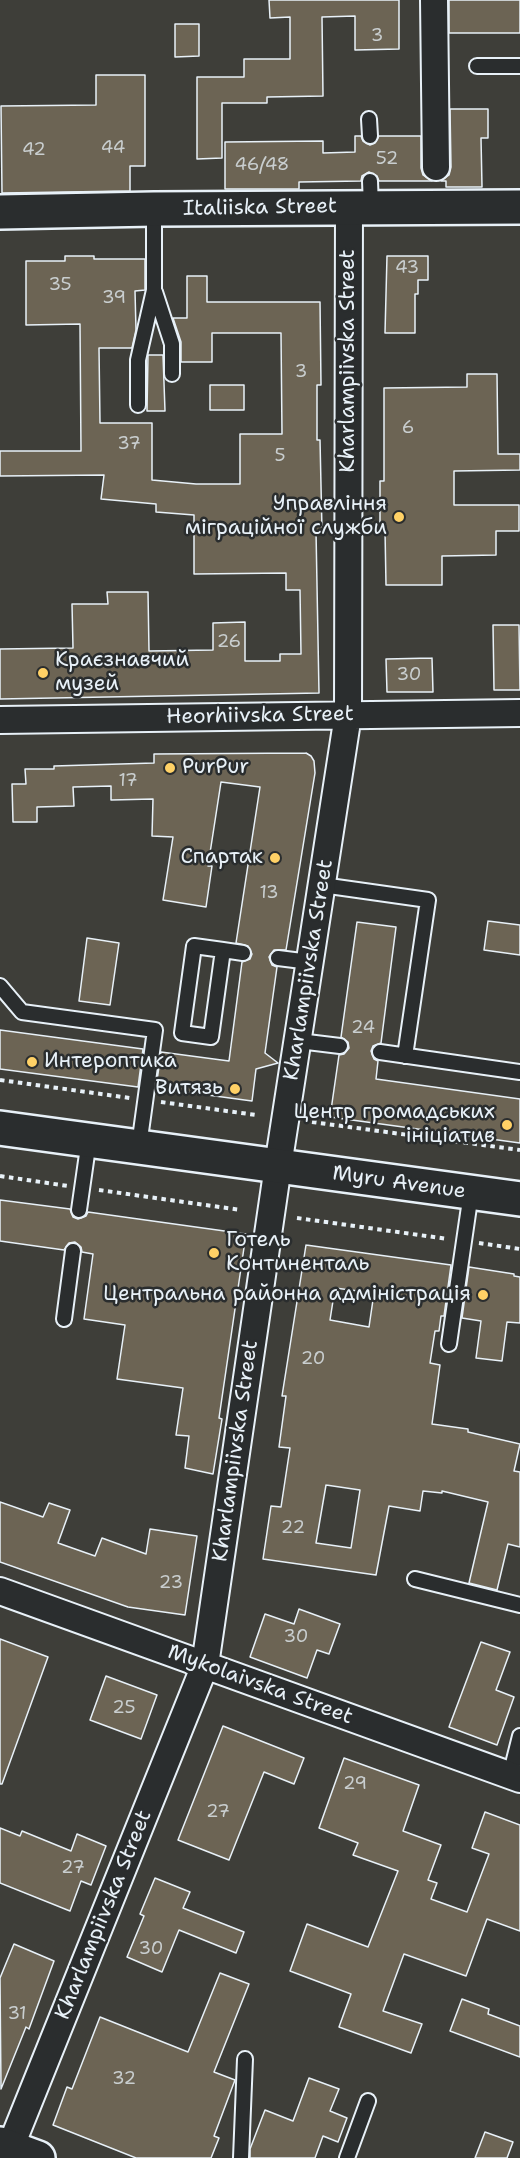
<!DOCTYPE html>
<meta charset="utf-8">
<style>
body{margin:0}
canvas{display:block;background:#3e3e39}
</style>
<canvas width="520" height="2158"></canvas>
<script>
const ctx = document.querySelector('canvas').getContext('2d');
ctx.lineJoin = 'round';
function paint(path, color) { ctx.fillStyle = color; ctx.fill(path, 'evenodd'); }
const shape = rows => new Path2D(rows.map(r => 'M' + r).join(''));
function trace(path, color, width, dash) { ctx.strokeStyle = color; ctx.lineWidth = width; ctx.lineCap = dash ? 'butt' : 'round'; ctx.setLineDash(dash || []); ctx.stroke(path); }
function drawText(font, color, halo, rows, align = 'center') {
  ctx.font = font + ' "Shantell Sans",sans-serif'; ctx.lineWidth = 5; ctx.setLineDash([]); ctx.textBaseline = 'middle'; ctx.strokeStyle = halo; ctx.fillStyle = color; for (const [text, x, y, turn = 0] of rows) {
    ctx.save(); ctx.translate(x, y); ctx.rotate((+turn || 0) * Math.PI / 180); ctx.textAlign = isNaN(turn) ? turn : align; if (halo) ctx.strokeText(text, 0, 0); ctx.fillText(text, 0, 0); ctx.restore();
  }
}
const building = shape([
 [269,0,399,0,399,49,355,50,355,16,322,17,323,96,267,97,267,103,222,103,222,158,197,159,197,77,244,77,244,59,290,59,290,17,270,18,269,0],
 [449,0,520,0,520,33,449,33,449,0],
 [175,24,199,24,199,56,175,57,175,24],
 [96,75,145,75,145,166,130,166,130,191,2,193,1,106,96,105,96,75],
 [450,109,488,109,488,138,481,138,482,187,446,187,446,181,441,181,449,175,451,167,450,109],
 [355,136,361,136,363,141,370,145,375,143,379,136,421,136,421,168,423,175,432,181,379,181,377,176,369,172,362,176,361,181,299,182,299,189,225,189,225,142,323,141,323,153,355,152,355,136],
 [65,256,94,256,94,259,145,259,145,290,135,291,136,330,132,348,99,348,100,423,152,423,152,480,196,484,240,484,240,434,282,434,281,333,212,333,212,362,181,362,181,342,173,318,187,318,187,276,207,276,207,302,320,302,321,385,317,385,317,440,320,440,322,531,316,531,319,693,0,699,0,649,73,648,72,604,108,604,107,592,148,592,149,651,213,650,213,623,245,622,245,661,280,661,280,654,301,654,300,590,286,590,286,573,194,574,194,515,156,512,156,504,101,499,104,475,0,476,0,451,81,451,80,324,26,325,26,261,65,261,65,256],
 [387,256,428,256,428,280,418,280,418,294,415,294,415,333,385,333,387,256],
 [148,355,163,355,165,411,147,411,148,355],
 [467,374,497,374,498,454,520,454,520,470,454,471,454,505,519,505,519,531,496,531,496,555,442,556,442,585,386,585,385,530,380,530,380,481,384,481,384,388,467,387,467,374],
 [210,385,244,385,244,410,210,410,210,385],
 [493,625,519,625,520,690,494,690,493,625],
 [432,658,433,692,387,692,386,659,432,658],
 [306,753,311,756,314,761,315,773,286,950,274,950,269,957,272,965,277,967,265,1053,278,1063,256,1069,252,1101,156,1088,161,1052,229,1061,242,962,250,959,252,954,248,946,236,943,260,787,221,782,208,866,212,866,206,907,163,900,173,837,152,836,153,799,111,800,111,786,73,787,74,806,37,807,37,822,13,822,12,784,26,784,25,769,54,769,54,766,154,763,154,754,306,753],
 [488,921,520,925,520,955,484,950,488,921],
 [357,922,396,927,381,1043,373,1046,371,1051,374,1059,378,1061,376,1079,520,1099,520,1143,330,1117,339,1055,344,1054,349,1048,348,1042,341,1037,357,922],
 [87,938,119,943,110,1005,79,1001,87,938],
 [0,1030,143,1049,138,1087,0,1069,0,1030],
 [0,1200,70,1209,73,1217,78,1219,86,1216,88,1212,246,1234,219,1418,222,1419,213,1474,185,1468,189,1436,176,1435,183,1388,117,1379,125,1325,84,1319,93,1254,82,1252,81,1247,75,1242,69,1243,64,1250,0,1241,0,1200],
 [306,1245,451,1265,444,1316,441,1316,439,1331,435,1331,430,1363,440,1365,432,1424,468,1429,468,1432,520,1444,514,1471,520,1472,520,1547,508,1544,497,1590,469,1583,488,1502,442,1491,442,1493,423,1491,420,1511,389,1506,376,1575,263,1559,271,1506,281,1507,290,1448,279,1447,286,1396,282,1396,306,1245],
 [335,1288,374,1293,369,1327,330,1320,335,1288],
 [326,1485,360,1490,351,1548,316,1543,326,1485],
 [469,1267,514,1274,514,1276,520,1277,520,1323,507,1322,502,1361,476,1358,481,1321,462,1318,469,1267],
 [0,1502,43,1517,49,1503,70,1510,58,1543,95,1556,102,1538,146,1554,150,1529,197,1536,185,1615,128,1607,0,1562,0,1502],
 [299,1609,340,1624,329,1654,317,1650,307,1678,250,1657,265,1614,294,1624,299,1609],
 [0,1639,48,1657,2,1784,0,1784,0,1639],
 [481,1642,510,1652,496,1690,514,1697,497,1745,449,1727,481,1642],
 [106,1676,157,1695,141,1739,90,1720,106,1676],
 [223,1726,304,1758,294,1784,264,1772,229,1860,178,1840,223,1726],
 [344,1758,419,1785,403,1831,441,1845,428,1880,437,1883,431,1899,467,1912,489,1854,472,1848,485,1812,520,1825,520,1931,487,1919,466,1976,404,1954,383,2011,422,2024,411,2053,339,2027,351,1994,290,1971,307,1924,368,1947,398,1871,353,1855,358,1843,319,1828,344,1758],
 [0,1828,20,1836,22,1831,71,1851,77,1834,106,1846,91,1885,81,1881,70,1911,0,1883,0,1828],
 [155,1878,190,1892,183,1908,244,1932,236,1953,179,1930,162,1972,127,1957,144,1916,140,1914,155,1878],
 [14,1944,54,1961,29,2029,26,2027,1,2089,0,1978,14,1944],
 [220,1973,249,1984,214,2072,235,2080,214,2136,219,2138,211,2158,136,2158,53,2125,67,2087,72,2089,100,2017,188,2052,220,1973],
 [462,1999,489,2009,488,2014,520,2026,520,2057,450,2031,462,1999],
 [309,2078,339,2089,330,2111,347,2118,338,2142,323,2136,315,2158,250,2158,250,2149,265,2110,293,2121,309,2078],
 [485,2132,513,2142,507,2158,475,2158,485,2132]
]);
const path = shape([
 [0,1080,130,1098],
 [161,1102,256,1115],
 [312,1122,520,1150],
 [0,1176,68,1186],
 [99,1190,241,1210],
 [297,1218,448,1239],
 [479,1243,520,1249]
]);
const lane = shape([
 [477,66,520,66],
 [369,119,370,136],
 [370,181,371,207],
 [155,292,172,344,172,374],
 [138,405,138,360,154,290,154,209],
 [322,885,428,900,405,1056],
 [223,950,211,1037,182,1033,194,946,223,950,243,953],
 [278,958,310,962],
 [0,986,22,1012,155,1030,139,1146],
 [299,1041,340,1046],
 [380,1052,520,1072],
 [79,1210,89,1140],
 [64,1319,73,1251],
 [449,1344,471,1193],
 [415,1579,520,1605],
 [510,1776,520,1736],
 [241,2158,245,2059],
 [347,2158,368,2101]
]);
const street = shape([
 [434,0,436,167],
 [0,720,520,713],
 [0,1591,520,1779],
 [6,2158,205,1665,278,1166,348,715,349,207]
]);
const secondary = shape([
 [0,212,154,209,520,207],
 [0,1128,520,1199],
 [0,2144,38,2158]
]);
const markers = [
 [399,517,6,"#ffd166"],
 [43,673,6,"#ffd166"],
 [170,768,6,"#ffd166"],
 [275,858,6,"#ffd166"],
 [32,1062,6,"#ffd166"],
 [235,1089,6,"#ffd166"],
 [507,1125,6,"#ffd166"],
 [214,1253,6,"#ffd166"],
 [483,1295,6,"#ffd166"]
];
const numberNames = [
 ["3",377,36],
 ["44",113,148],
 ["42",34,150],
 ["52",387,159],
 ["46/48",262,165],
 ["43",407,268],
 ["35",60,285],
 ["39",114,298],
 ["3",301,372],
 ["6",408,428],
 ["37",129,444],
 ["5",280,456],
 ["26",229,642],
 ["30",409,675],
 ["17",128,781],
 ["13",269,893],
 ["24",363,1028],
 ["20",313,1359],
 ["22",293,1528],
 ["23",171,1583],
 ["30",296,1637],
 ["25",124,1708],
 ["29",355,1784],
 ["27",218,1812],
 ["27",73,1868],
 ["30",151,1949],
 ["31",17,2014],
 ["32",124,2079]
];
const streetNames = [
 ["Italiiska Street",260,208,-1],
 ["Kharlampiivska Street",349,361,-90],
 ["Heorhiivska Street",260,716,-1],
 ["Kharlampiivska Street",309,970,-81],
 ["Myru Avenue",399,1183,8],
 ["Kharlampiivska Street",236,1451,-82],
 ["Mykolaivska Street",260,1685,20],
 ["Kharlampiivska Street",104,1915,-68]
];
const poiNames = [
 ["Управління",387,505],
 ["міграційної служби",387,529],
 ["Краєзнавчий",55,661,"left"],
 ["музей",55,685,"left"],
 ["PurPur",182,768,"left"],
 ["Спартак",263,858],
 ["Интероптика",44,1062,"left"],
 ["Витязь",223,1089],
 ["Центр громадських",495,1113],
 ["ініціатив",495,1137],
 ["Готель",226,1241,"left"],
 ["Континенталь",226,1265,"left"],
 ["Центральна районна адміністрація",471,1295]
];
paint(building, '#6c6454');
trace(building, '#e8f1f8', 1.5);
trace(lane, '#e8f1f8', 18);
trace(street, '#e8f1f8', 30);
trace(secondary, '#e8f1f8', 38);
trace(path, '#e8f1f8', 4, [4.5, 4.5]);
trace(lane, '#2a2d2e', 14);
trace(street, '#2a2d2e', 26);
trace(secondary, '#2a2d2e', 33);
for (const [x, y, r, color] of markers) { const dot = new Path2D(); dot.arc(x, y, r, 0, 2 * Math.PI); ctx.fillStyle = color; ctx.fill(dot); trace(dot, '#2a2d2e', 2); }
drawText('18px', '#c9cecf', null, numberNames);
drawText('21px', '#e8f1f8', '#2a2d2e', streetNames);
drawText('21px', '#e8f1f8', '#2a2d2e', poiNames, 'right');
</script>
